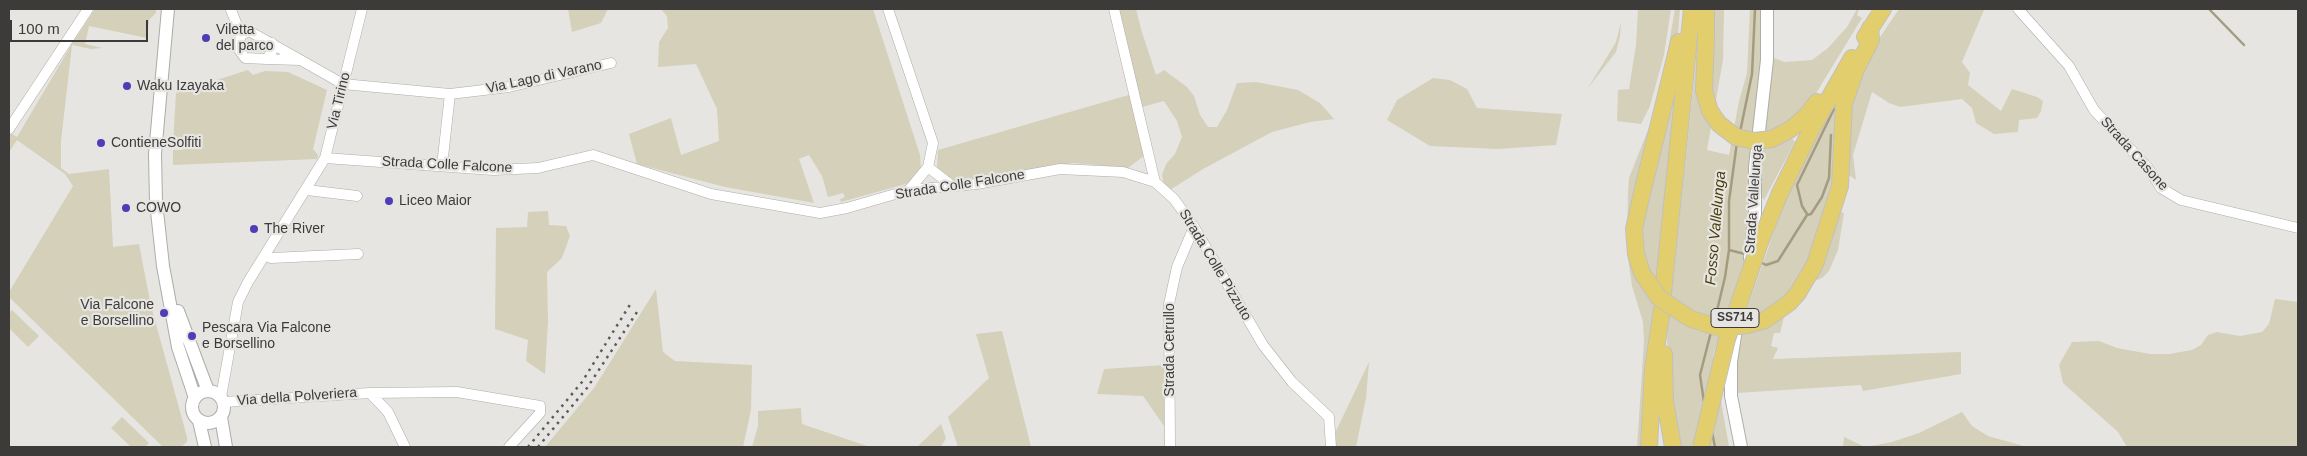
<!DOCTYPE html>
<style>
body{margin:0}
#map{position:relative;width:2307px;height:456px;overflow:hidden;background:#e6e5e2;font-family:Helvetica,sans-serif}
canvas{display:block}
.frame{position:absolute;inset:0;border:10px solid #3c3b3a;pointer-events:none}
.scale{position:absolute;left:10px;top:20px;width:138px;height:22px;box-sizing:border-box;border:2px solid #3c3b3a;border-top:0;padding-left:6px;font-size:15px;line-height:18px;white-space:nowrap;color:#3c3b3a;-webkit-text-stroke:4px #e6e5e2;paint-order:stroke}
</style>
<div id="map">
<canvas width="2307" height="456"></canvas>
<div class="frame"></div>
<div class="scale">100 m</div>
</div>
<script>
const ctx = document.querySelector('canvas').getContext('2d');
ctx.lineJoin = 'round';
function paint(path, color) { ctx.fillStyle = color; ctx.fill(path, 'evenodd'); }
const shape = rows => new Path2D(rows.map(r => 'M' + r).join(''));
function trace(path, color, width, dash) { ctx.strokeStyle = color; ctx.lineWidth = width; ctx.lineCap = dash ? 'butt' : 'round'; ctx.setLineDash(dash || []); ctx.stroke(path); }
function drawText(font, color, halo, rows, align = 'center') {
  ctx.font = font + ' Helvetica,sans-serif'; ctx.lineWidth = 4.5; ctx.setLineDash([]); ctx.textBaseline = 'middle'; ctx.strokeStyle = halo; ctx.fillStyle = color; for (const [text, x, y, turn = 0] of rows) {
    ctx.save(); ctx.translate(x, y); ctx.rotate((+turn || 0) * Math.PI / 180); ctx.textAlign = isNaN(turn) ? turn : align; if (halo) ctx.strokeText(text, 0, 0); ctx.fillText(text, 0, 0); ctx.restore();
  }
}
const green = shape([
 [95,9,156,9,156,13,149,20,147,38,89,26,85,44,102,48,91,49,72,45,61,141,61,168,69,174,109,169,113,247,139,244,151,306,187,437,187,442,181,447,163,447,9,297,9,292,73,186,65,174,17,140,9,152,9,132,17,137,72,44],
 [568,9,608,9,601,23,572,32],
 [661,9,873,9,920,155,921,169,909,183,841,202,840,199,845,197,843,193,828,197,822,176,809,155,799,159,814,203,725,187,637,164,629,134,671,118,681,155,719,141,717,109,696,64,658,67,659,42,668,28,667,16],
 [1116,9,1136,9,1141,29,1156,75,1164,70,1187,87,1194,96,1200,115,1208,127,1217,127,1227,110,1237,83,1256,82,1298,90,1320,103,1334,119,1310,122,1272,132,1203,169,1170,190,1164,185,1162,175,1166,164,1175,154,1182,137,1177,121,1164,101,1138,108],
 [1638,9,1671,9,1664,55,1650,106,1641,124,1617,121,1618,90,1629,89,1636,45],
 [1675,9,1680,9,1673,96,1679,80,1646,447,1637,447,1644,341,1643,322,1632,286,1627,251,1628,192,1629,178,1659,102],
 [1711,9,1724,9,1723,60,1707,150,1729,155,1739,101,1747,73,1750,9,1764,9,1752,238,1713,355,1729,447,1682,447,1669,379,1667,336,1697,52],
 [1857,9,1859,9,1857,15,1862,18,1807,108,1793,121,1764,134,1771,57,1785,62,1812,60,1828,48,1847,27],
 [1899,9,1982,9,1984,10,1962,62,1970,73,1968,85,2001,111,2012,89,2037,97,2043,101,2041,111,2037,118,2019,120,2018,132,1994,134,1976,123,1972,108,1962,99,1900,107,1889,103,1872,92,1853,155,1856,180,1849,175,1848,108,1872,49],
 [1621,22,1620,36,1616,52,1588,88,1616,42],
 [248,70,253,75,265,71,288,72,327,90,313,149,318,155,317,159,173,165,173,150,183,150,182,143,173,144,176,93],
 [1433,78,1450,80,1467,89,1477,108,1562,114,1556,145,1498,149,1430,146,1387,120,1397,100],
 [1132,94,1145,155,1128,168,1074,163,991,178,955,181,937,168,938,150],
 [1837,97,1835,183,1809,262,1793,291,1765,313,1743,320,1787,195],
 [1792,138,1795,142,1764,200,1759,194,1761,149],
 [548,211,549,225,566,226,570,236,562,258,547,272,548,321,545,374,526,361,528,340,495,329,496,228,527,227,528,212],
 [1840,212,1844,213,1838,250,1829,271,1822,278,1815,281],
 [656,289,663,352,675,361,752,365,751,410,743,447,545,447,594,388],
 [2275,299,2298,302,2298,447,2127,447,2118,432,2063,383,2059,365,2072,342,2099,341,2117,348,2150,354,2169,354,2192,350,2201,345,2208,335,2217,332,2240,336,2262,332,2269,324],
 [12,310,39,336,28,347,9,328,9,314],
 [1784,317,1780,333,1774,333,1771,346,1778,348,1773,359,1961,352,1961,374,1863,391,1861,385,1737,393,1735,365,1738,335,1757,331],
 [1002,331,1031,447,958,447,948,417,989,378,976,334],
 [1369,362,1366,398,1356,447,1334,447,1336,431],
 [1165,365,1164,426,1143,396,1097,394,1104,369],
 [801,408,802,424,870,447,752,447,758,426,758,411],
 [1962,412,1972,426,1988,436,2027,447,1843,447,1844,437,1865,447,1892,442,1919,433],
 [122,417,149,443,145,447,131,447,111,428],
 [941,424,946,438,941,447,917,447]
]);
const stream = shape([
 [2209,9,2244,45],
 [1740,132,1752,74,1755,9],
 [1807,214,1802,206,1797,185,1834,109],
 [1729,250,1745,254],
 [1760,262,1766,265,1778,261,1807,215,1811,214,1822,197,1829,178,1831,135],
 [1715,319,1725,277,1729,250,1729,201,1737,142],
 [1704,402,1700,375,1711,332],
 [1712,432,1715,447]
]);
const minor = shape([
 [888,9,933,143,928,167,909,190],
 [1114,9,1155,182,1174,199,1194,227,1263,345,1292,382,1329,417,1331,447],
 [2018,9,2069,66,2094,110,2148,168,2161,188,2181,200,2298,228],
 [231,10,241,35],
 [272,43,272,51,267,59,245,58,238,48,241,35,249,31,343,84,450,94,509,87,611,63],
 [267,59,300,60],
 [9,129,88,9],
 [325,158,493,170,538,168,593,155,711,194,820,213,847,208,909,190,977,184,1060,169,1123,172,1155,182],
 [442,166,450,94],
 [928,167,951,185],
 [307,190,357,196],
 [265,255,271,258,358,254],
 [370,393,388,412,405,447],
 [221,397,238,302,248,282,325,158,362,9],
 [224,402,370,393,457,392,540,406,540,413,509,447],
 [1170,447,1169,304,1177,267,1194,227]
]);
const tertiary = shape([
 [168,9,155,154,156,202,163,266,178,347,195,398],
 [1750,258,1755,213,1755,167,1767,60,1767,9],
 [178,311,208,391],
 [1736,329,1731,362,1731,396,1741,447],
 '192 407a16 16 0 1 1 32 0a16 16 0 1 1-32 0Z',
 [221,417,226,447],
 [199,421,205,447]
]);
const trunk = shape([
 [1865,37,1883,9],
 [1706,38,1706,9],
 [1791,129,1806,116,1817,102],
 [1642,193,1679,42],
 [1780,193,1811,130,1852,58],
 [1815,264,1840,186,1844,104,1856,69,1871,40,1870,28],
 [1663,293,1692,9],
 [1664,354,1665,401,1673,447],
 [1649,447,1653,369,1662,309]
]);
const rail = shape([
 [528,447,582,382,631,303],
 [538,447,587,388,639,309]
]);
const trunkBridge = shape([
 [1706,38,1704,91,1710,111,1719,124,1736,137,1754,141,1772,139,1791,129],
 [1642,193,1634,229,1636,254,1642,273,1659,298,1691,319,1720,328,1747,325,1765,320,1789,303,1798,293,1815,264],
 [1701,447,1727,339,1759,245,1780,193]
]);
const markers = [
 [206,38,5,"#4e3eb5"],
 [127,86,5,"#4e3eb5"],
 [101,143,5,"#4e3eb5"],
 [389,201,5,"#4e3eb5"],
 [126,208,5,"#4e3eb5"],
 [254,229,5,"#4e3eb5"],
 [164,313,5,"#4e3eb5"],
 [192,336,5,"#4e3eb5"]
];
const shields = [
 [1735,318,48]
];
const shieldNames = [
 ["SS714",1735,318]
];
const poiNames = [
 ["Viletta",216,30],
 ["del parco",216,46],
 ["Waku Izayaka",137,86],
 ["ContieneSolfiti",111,143],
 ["Liceo Maior",399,201],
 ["COWO",136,208],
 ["The River",264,229],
 ["Via Falcone",154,305,"right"],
 ["e Borsellino",154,321,"right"],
 ["Pescara Via Falcone",202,328],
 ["e Borsellino",202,344]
];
const streetNames = [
 ["Via Lago di Varano",544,77,-12],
 ["Via Tirino",339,101,-76],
 ["Strada Casone",2134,154,48],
 ["Strada Colle Falcone",447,165,3],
 ["Strada Colle Falcone",960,185,-9],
 ["Strada Vallelunga",1754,199,-86],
 ["Strada Colle Pizzuto",1215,265,59],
 ["Strada Cetrullo",1170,350,-90],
 ["Via della Polveriera",297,397,-4]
];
const waterNames = [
 ["Fosso Vallelunga",1716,228,-85]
];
paint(green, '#d5d0ba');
trace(stream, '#a39c80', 2.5);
trace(minor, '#acaca9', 11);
trace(tertiary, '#acaca9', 14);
trace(trunk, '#c1c0c0', 18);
trace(minor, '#fff', 10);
trace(tertiary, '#fff', 12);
trace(trunk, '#e3ce6e', 16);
trace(rail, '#5c5b59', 2.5, [2.5, 5]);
trace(trunkBridge, '#c1c0c0', 18, []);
trace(trunkBridge, '#e3ce6e', 16);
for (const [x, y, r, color] of markers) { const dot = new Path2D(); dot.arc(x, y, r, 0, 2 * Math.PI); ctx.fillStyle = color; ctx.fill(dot); trace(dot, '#e6e5e2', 2); }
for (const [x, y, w] of shields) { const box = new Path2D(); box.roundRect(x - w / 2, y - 9.5, w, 19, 4); ctx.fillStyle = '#e6e5e2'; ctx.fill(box); trace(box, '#3c3b3a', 1); }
drawText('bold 12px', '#3c3b3a', null, shieldNames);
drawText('14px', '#3c3b3a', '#e6e5e2', poiNames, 'left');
drawText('14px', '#3c3b3a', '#e6e5e2', streetNames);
drawText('italic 15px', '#483c06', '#e6e5e2', waterNames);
</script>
